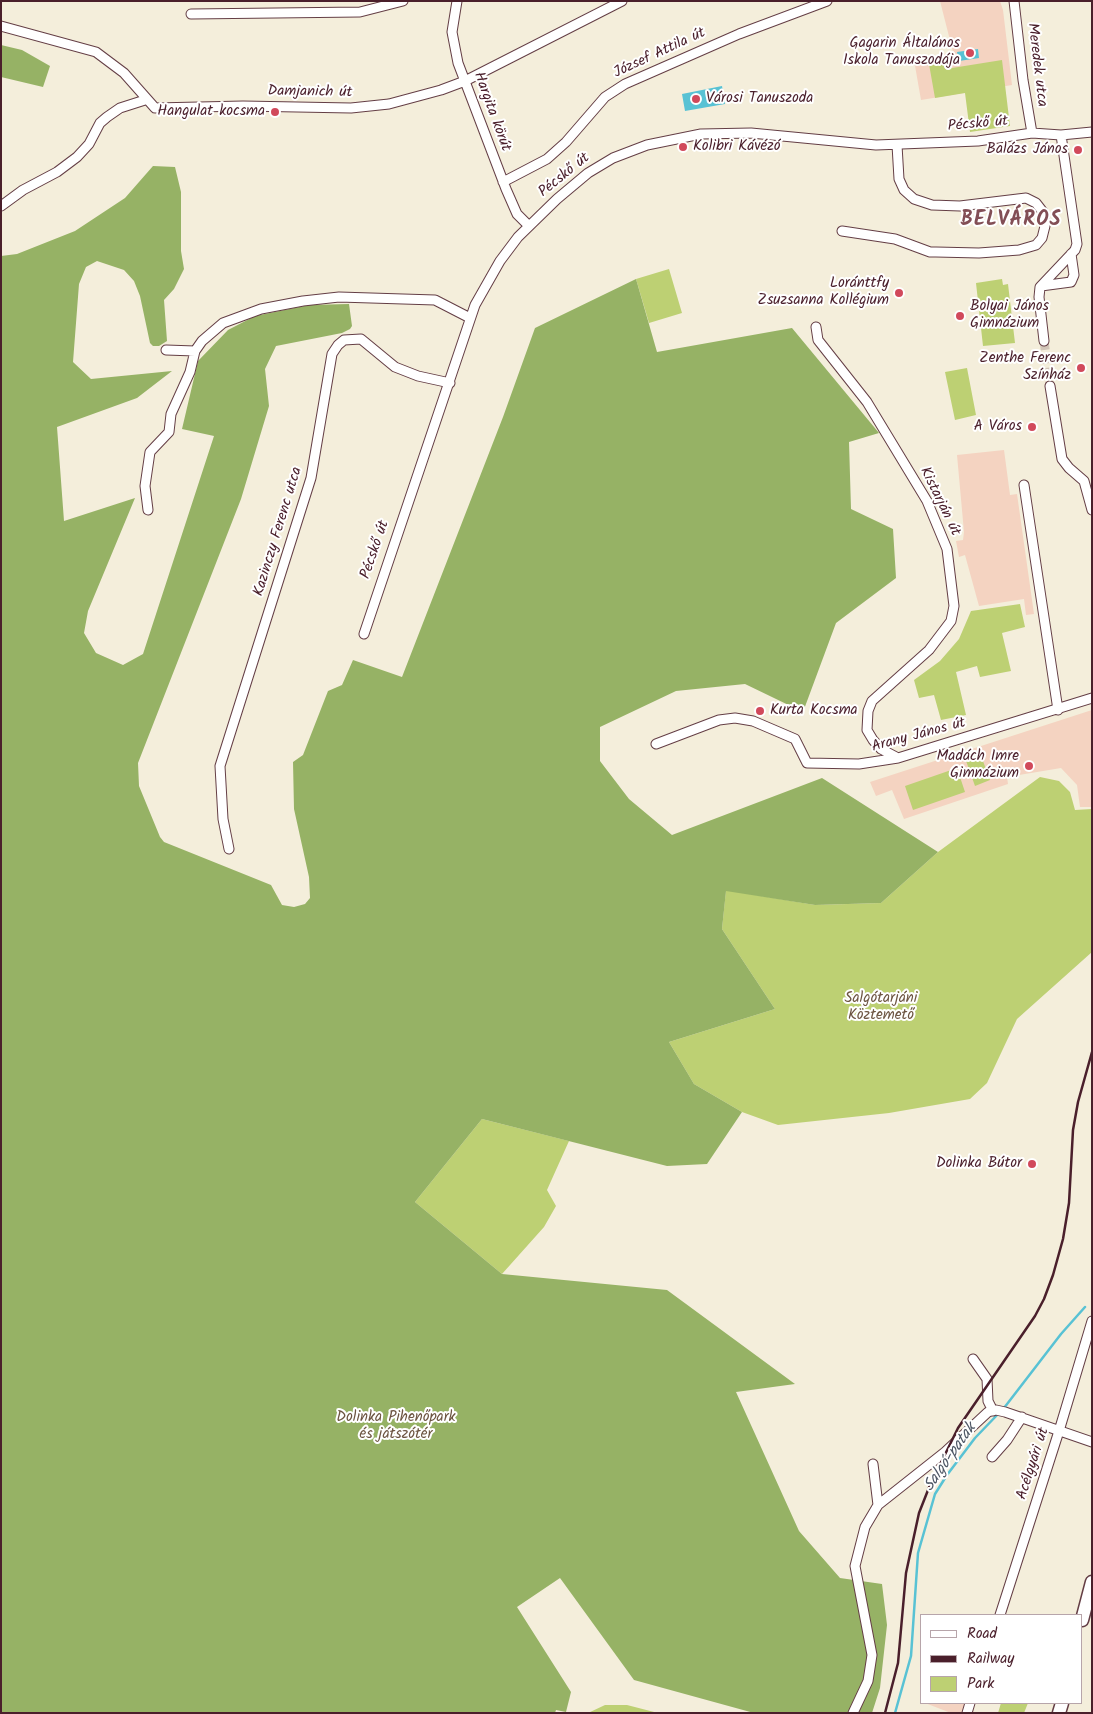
<!DOCTYPE html>
<meta charset="utf-8">
<style>
body{margin:0}
#map{position:relative;width:1093px;height:1714px;overflow:hidden;background:#f4eedb;font-family:Kalam,sans-serif}
canvas{display:block}
.frame{position:absolute;inset:0;border:2px solid #4a1f2b;pointer-events:none}
.legend{position:absolute;left:920px;top:1614px;width:162px;height:90px;box-sizing:border-box;background:#fff;border:1px solid #b7a5aa;margin:0;padding:6px 9px;list-style:none;font-size:15px;color:#4a1f2b}
.legend li{display:flex;align-items:center;gap:10px;height:25px}
.legend b{width:25px;border:1px solid #b7a5aa}
</style>
<div id="map">
<canvas width="1093" height="1714"></canvas>
<div class="frame"></div>
<ul class="legend">
<li><b style="height:6px;background:#fff"></b>Road</li>
<li><b style="height:6px;background:#4a1f2b"></b>Railway</li>
<li><b style="height:14px;background:#bdd073"></b>Park</li>
</ul>
</div>
<script>
const ctx = document.querySelector('canvas').getContext('2d');
ctx.lineJoin = 'round';
function paint(path, color) { ctx.fillStyle = color; ctx.fill(path, 'evenodd'); }
const shape = rows => new Path2D(rows.map(r => 'M' + r).join(''));
function trace(path, color, width, dash) { ctx.strokeStyle = color; ctx.lineWidth = width; ctx.lineCap = dash ? 'butt' : 'round'; ctx.setLineDash(dash || []); ctx.stroke(path); }
function drawText(font, color, halo, rows, align = 'center') {
  ctx.font = font + ' Kalam,sans-serif'; ctx.lineWidth = 4; ctx.setLineDash([]); ctx.textBaseline = 'middle'; ctx.strokeStyle = halo; ctx.fillStyle = color; for (const [text, x, y, turn = 0] of rows) {
    ctx.save(); ctx.translate(x, y); ctx.rotate((+turn || 0) * Math.PI / 180); ctx.textAlign = isNaN(turn) ? turn : align; if (halo) ctx.strokeText(text, 0, 0); ctx.fillText(text, 0, 0); ctx.restore();
  }
}
const built = shape([
 [940,1,1000,1,1003,10,1012,85,921,100,914,60,953,52],
 [1004,450,1010,495,1017,494,1034,614,1026,615,1024,599,979,606,965,555,959,557,956,541,963,540,964,532,957,455],
 [1092,710,1092,807,1080,807,1077,785,1061,768,1007,777,1008,784,904,819,892,790,876,796,870,782],
 [925,1703,970,1703,967,1713,951,1713]
]);
const green = shape([
 [950,60,952,68,1002,60,1010,126,970,132,965,93,935,98,929,64],
 [669,269,682,313,649,323,636,279],
 [1002,279,1003,285,1008,284,1015,343,983,346,976,283],
 [967,368,976,415,955,420,945,372],
 [1020,604,1025,627,1002,633,1011,671,980,677,977,666,956,672,966,715,941,720,934,695,919,698,914,680,940,661,959,639,971,611],
 [980,753,990,780,975,786,965,758],
 [957,768,965,792,913,810,905,786],
 [1040,777,1059,781,1070,792,1075,810,1092,809,1092,952,1017,1019,987,1083,970,1099,889,1113,778,1125,742,1112,694,1084,669,1042,775,1009,722,929,726,890,815,905,881,903,938,852],
 [482,1119,569,1141,547,1190,556,1206,544,1227,502,1274,415,1202],
 [1001,1703,1028,1703,1024,1713,998,1713],
 [605,1705,627,1705,658,1713,588,1713]
]);
const forest = shape([
 [1,45,22,50,50,66,43,87,1,77],
 [153,166,175,167,181,192,181,251,184,269,174,289,164,300,167,341,159,346,153,346,150,343,140,296,134,281,124,270,97,261,86,267,79,284,73,362,91,379,172,371,137,398,57,427,64,521,135,498,88,611,84,633,96,653,123,665,143,654,214,436,182,429,198,361,228,330,255,316,309,305,349,304,352,326,350,329,342,333,276,346,265,369,269,406,241,499,138,763,139,786,160,837,164,842,271,885,282,905,294,907,305,904,310,898,309,877,294,809,293,762,303,755,328,691,342,685,353,660,402,677,503,417,535,328,636,279,657,352,792,328,879,433,849,442,851,509,893,529,896,578,836,623,803,712,745,684,676,691,600,727,600,761,629,799,672,835,822,778,938,852,881,903,815,905,726,891,722,929,775,1009,669,1042,694,1084,742,1112,707,1164,667,1166,482,1119,415,1202,502,1274,667,1290,795,1384,736,1392,799,1531,840,1578,882,1584,887,1625,880,1688,872,1713,754,1713,634,1680,560,1578,517,1607,571,1692,566,1712,556,1710,555,1713,1,1713,1,256,17,254,75,231,125,198]
]);
const water = shape([
 [978,49,979,58,959,61,957,52],
 [722,86,725,104,685,111,682,94]
]);
const stream = shape([
 [1004,1408,1061,1334,1085,1307],
 [895,1713,911,1656,918,1553,935,1494,947,1475,975,1438,1000,1412]
]);
const minorTunnel = shape([
 [1044,341,1050,386]
]);
const minor = shape([
 [457,1,452,32,458,63,506,189,517,214,529,226],
 [1014,1,1023,80,1032,133],
 [191,14,360,12,403,1],
 [1,26,96,52,124,73,155,108,243,106,351,108,389,104,441,90,465,81,622,1],
 [503,182,547,159,566,142,605,97,625,84,739,34,827,1],
 [1,206,23,190,57,172,77,157,89,144,100,123,107,117,120,108,145,100],
 [842,231,895,239,930,252,936,252,979,253,1019,250,1036,245,1042,238,1045,226,1043,212,1036,203,1026,198,960,206,932,205,914,199,904,190,899,179,897,145],
 [1041,286,1071,282,1074,275,1071,254],
 [816,327,818,340,867,402,927,501,947,549,954,606,951,621,929,650,872,701,868,711,867,730,873,740,881,749,898,758],
 [1044,341,1039,297,1040,287,1075,250,1077,244,1061,135],
 [166,350,195,351],
 [1050,386,1062,459,1069,468,1084,481,1092,510],
 [1024,485,1058,710],
 [148,510,145,486,150,452,169,432,171,414,190,372,195,351,202,341,223,323,261,309,303,301,339,297,435,300,470,318],
 [364,634,475,305,500,261,518,237,557,199,588,173,613,158,647,145,701,134,751,133,876,145,978,141,1032,133,1061,135,1092,132],
 [656,744,719,720,735,718,753,721,795,739,807,763,859,764,898,758,1092,698],
 [229,849,223,819,220,766,311,478,332,354,338,345,344,340,361,339,395,367,418,376,450,383],
 [973,1359,987,1379,988,1401,993,1411],
 [992,1457,1007,1440,1022,1417],
 [873,1464,878,1505],
 [1000,1615,1059,1431,1092,1321],
 [853,1713,868,1681,872,1655,855,1566,865,1527,878,1505,945,1452,988,1412,996,1410,1005,1412,1092,1442],
 [967,1713,970,1703]
]);
const secondary = shape([
 [1082,1620,1092,1582],
 [1059,1713,1062,1703]
]);
const rail = shape([
 [885,1713,898,1663,906,1573,919,1513,930,1485,958,1428,1035,1316,1044,1299,1053,1275,1063,1239,1069,1203,1073,1130,1078,1102,1092,1052]
]);
const markers = [
 [970,53,5,"#d1495b"],
 [696,99,5,"#d1495b"],
 [275,112,5,"#d1495b"],
 [683,147,5,"#d1495b"],
 [1078,150,5,"#d1495b"],
 [899,293,5,"#d1495b"],
 [960,316,5,"#d1495b"],
 [1081,368,5,"#d1495b"],
 [1032,427,5,"#d1495b"],
 [760,711,5,"#d1495b"],
 [1029,766,5,"#d1495b"],
 [1032,1164,5,"#d1495b"]
];
const poiNames = [
 ["Gagarin Általános",960,44],
 ["Iskola Tanuszodája",960,61],
 ["Városi Tanuszoda",706,99,"left"],
 ["Hangulat kocsma",265,112],
 ["Kolibri Kávézó",693,147,"left"],
 ["Balázs János",1068,150],
 ["Loránttfy",889,284],
 ["Zsuzsanna Kollégium",889,301],
 ["Bolyai János",970,307,"left"],
 ["Gimnázium",970,324,"left"],
 ["Zenthe Ferenc",1071,359],
 ["Színház",1071,376],
 ["A Város",1022,427],
 ["Kurta Kocsma",770,711,"left"],
 ["Madách Imre",1019,757],
 ["Gimnázium",1019,774],
 ["Dolinka Bútor",1022,1164]
];
const streetNames = [
 ["József Attila út",660,54,-25],
 ["Meredek utca",1036,65,83],
 ["Damjanich út",310,93,1],
 ["Hargita körút",491,112,70],
 ["Pécskő út",978,125,-5],
 ["Pécskő út",565,176,-39],
 ["Kistarján út",939,502,64],
 ["Kazinczy Ferenc utca",279,532,-73],
 ["Pécskő út",376,550,-71],
 ["Arany János út",919,736,-15],
 ["Acélgyári út",1034,1464,-72]
];
const parkNames = [
 ["Salgótarjáni",881,999],
 ["Köztemető",881,1016],
 ["Dolinka Pihenőpark",396,1418],
 ["és játszótér",396,1435]
];
const waterNames = [
 ["Salgó-patak",951,1458,-55]
];
const districtNames = [
 ["BELVÁROS",1011,222]
];
paint(built, '#f4d3c1');
paint(green, '#bdd073');
paint(forest, '#96b265');
paint(water, '#58c2d4');
trace(stream, '#58c2d4', 2.5);
trace(minorTunnel, '#d2c5b8', 9, [9, 4.5]);
trace(minor, '#643e45', 11);
trace(secondary, '#643e45', 15);
trace(minor, '#fff', 9);
trace(secondary, '#fff', 12);
trace(rail, '#4a1f2b', 2.5);
for (const [x, y, r, color] of markers) { const dot = new Path2D(); dot.arc(x, y, r, 0, 2 * Math.PI); ctx.fillStyle = color; ctx.fill(dot); trace(dot, '#fff', 2); }
drawText('15px', '#4a1f2b', '#fff', poiNames, 'right');
drawText('15px', '#4a1f2b', '#fff', streetNames);
drawText('15px', '#6c5441', '#fff', parkNames);
drawText('italic 16px', '#4f5866', '#fff', waterNames);
ctx.letterSpacing = '1px';
drawText('bold 20px', '#824e55', '#fff', districtNames);
ctx.letterSpacing = '0px';
</script>
